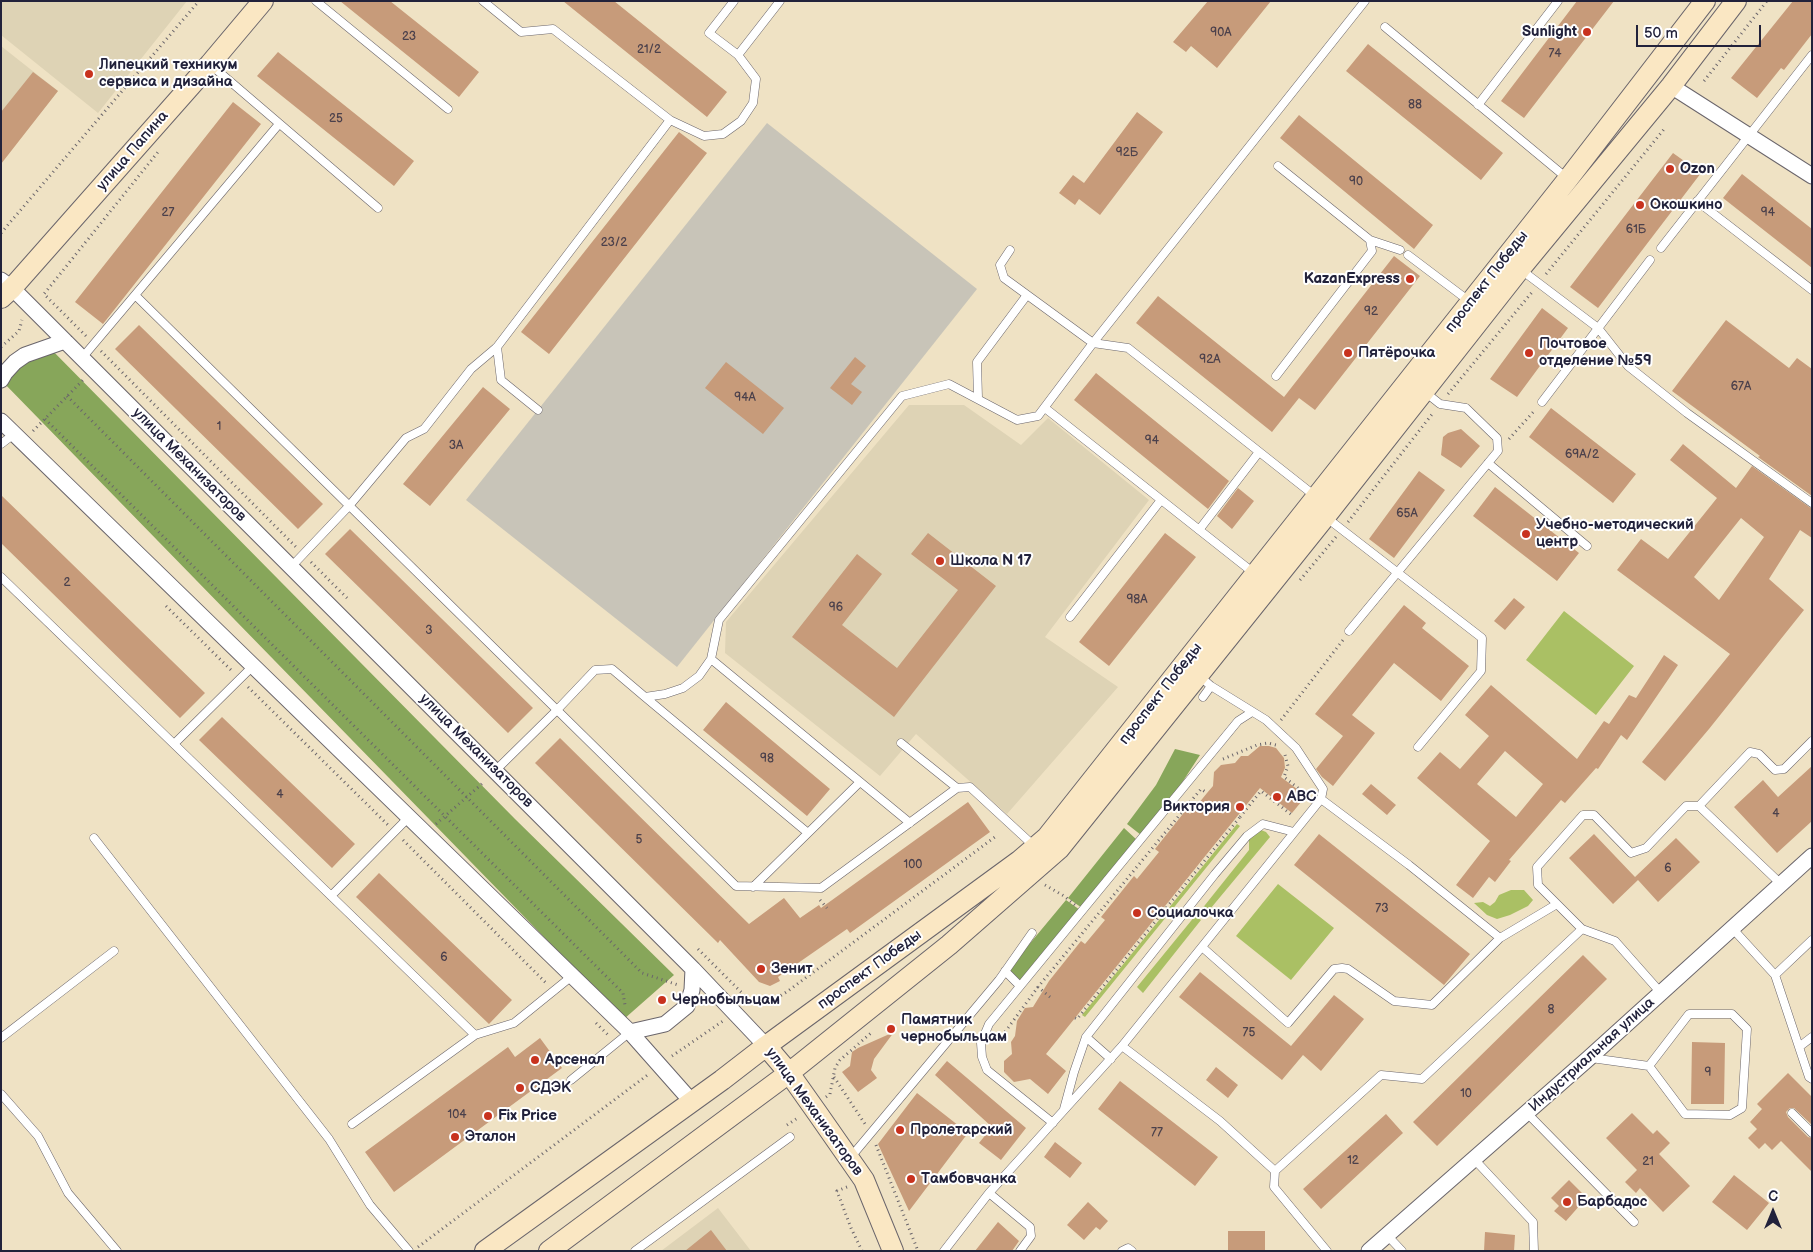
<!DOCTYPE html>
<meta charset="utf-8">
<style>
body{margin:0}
#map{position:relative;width:1813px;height:1252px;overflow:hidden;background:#efe2c4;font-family:"Balsamiq Sans",sans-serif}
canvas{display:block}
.frame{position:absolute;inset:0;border:2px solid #22223b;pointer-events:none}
.north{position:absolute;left:1748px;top:1187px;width:50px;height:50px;-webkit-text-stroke:4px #fff;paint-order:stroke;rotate:0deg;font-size:14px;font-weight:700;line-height:20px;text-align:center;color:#22223b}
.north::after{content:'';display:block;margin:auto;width:18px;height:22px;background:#22223b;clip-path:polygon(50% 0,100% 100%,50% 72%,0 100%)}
.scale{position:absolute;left:1636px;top:25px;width:125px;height:22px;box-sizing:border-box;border:2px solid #22223b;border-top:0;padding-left:6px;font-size:15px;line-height:18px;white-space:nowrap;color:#22223b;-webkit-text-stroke:4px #fff;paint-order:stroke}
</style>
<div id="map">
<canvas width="1813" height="1252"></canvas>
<div class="frame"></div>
<div class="north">С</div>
<div class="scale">50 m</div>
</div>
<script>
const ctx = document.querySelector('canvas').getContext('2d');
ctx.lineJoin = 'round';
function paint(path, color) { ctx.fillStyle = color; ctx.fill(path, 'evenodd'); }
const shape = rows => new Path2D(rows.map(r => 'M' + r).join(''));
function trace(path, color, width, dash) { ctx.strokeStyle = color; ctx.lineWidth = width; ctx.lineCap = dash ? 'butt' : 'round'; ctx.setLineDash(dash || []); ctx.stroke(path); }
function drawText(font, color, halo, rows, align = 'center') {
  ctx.font = font + ' "Balsamiq Sans",sans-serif'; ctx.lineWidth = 4; ctx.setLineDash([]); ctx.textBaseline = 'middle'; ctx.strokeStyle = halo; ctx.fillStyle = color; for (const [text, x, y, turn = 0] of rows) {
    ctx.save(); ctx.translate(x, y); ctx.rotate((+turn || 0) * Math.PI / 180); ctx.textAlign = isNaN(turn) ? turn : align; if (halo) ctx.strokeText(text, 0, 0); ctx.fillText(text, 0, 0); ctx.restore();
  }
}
const built = shape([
 [1,1,187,1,98,113,1,35],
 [1,46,58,91,1,163],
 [909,405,964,405,1021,445,1048,418,1149,500,1045,637,1118,687,1007,814,916,734,880,776,725,653,726,622],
 [718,1208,751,1251,661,1251]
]);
const industrial = shape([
 [767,123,977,289,677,667,466,500]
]);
const green = shape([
 [1564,611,1634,666,1596,715,1526,660],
 [1237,824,1240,826,1085,1017,1082,1015],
 [1261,830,1266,832,1270,837,1206,914,1201,910,1249,850,1249,839,1257,831],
 [1278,884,1334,928,1291,980,1236,936],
 [1511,890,1524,890,1533,900,1528,906,1510,915,1497,919,1487,915,1474,903,1483,902,1490,906,1495,902,1499,895],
 [1195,916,1201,920,1143,993,1137,987]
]);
const forest = shape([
 [43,341,515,819,674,975,624,1019,1,380],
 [1175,749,1200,755,1174,795,1141,835,1127,824,1156,785],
 [1124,828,1137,840,1082,908,1068,898],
 [1066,900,1080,910,1020,983,1007,971]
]);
const building = shape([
 [340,1,390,1,479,72,459,97],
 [563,1,614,1,727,92,707,117],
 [1208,1,1271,1,1217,68,1191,46,1186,52,1173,42],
 [1577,1,1614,1,1524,118,1501,101],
 [1793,1,1812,1,1812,34,1784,70,1781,68,1757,98,1731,78],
 [1368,44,1503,153,1481,180,1346,71],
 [278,52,414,161,394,186,257,76],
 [33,72,58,91,1,164,1,112],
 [233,102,261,124,103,324,75,302],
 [1137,112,1163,132,1100,215,1079,199,1075,205,1059,193,1073,175,1084,183],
 [1299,115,1433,225,1414,249,1280,138],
 [679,132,707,153,549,354,521,332],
 [1673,153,1701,173,1598,308,1570,287],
 [1742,174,1812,229,1812,268,1723,198],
 [1394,256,1420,276,1315,410,1299,398,1272,432,1136,323,1158,296,1284,397],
 [1542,308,1568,328,1517,397,1490,379],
 [1726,320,1789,368,1797,358,1812,369,1812,496,1758,457,1760,456,1672,391],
 [139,325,323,504,298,529,115,349],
 [855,357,866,366,851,384,862,392,852,405,830,388],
 [726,362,784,408,763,434,705,388],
 [1096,373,1229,481,1208,509,1074,400],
 [483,387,510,409,430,506,403,484],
 [1551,408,1636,474,1613,503,1529,437],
 [1461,429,1480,446,1461,468,1441,455,1443,437,1448,433],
 [1683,444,1736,488,1752,466,1812,509,1812,538,1800,530,1769,579,1804,610,1709,729,1665,781,1642,762,1730,654,1617,570,1641,539,1668,559,1717,498,1670,460],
 [1741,518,1764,537,1719,600,1694,577],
 [1419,471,1445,490,1394,558,1369,539],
 [1495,487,1579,553,1557,581,1473,516],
 [1238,488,1254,501,1232,529,1217,516],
 [1,495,205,693,180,718,1,543],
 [350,529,533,708,508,733,325,554],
 [928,533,996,586,894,717,792,637,857,554,882,574,842,625,897,668,958,590,911,554],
 [1165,533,1196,557,1109,666,1079,642],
 [1514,598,1525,607,1505,630,1494,621],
 [1404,605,1426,623,1422,628,1469,666,1441,701,1394,663,1352,715,1375,733,1333,786,1322,777,1316,769,1343,736,1315,714],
 [1664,655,1678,665,1627,740,1621,735,1598,769,1596,768,1565,803,1561,800,1509,860,1511,861,1495,882,1489,877,1473,898,1456,885,1490,841,1417,778,1440,752,1460,769,1489,736,1465,715,1491,685,1577,759,1604,721,1609,724,1629,695,1636,698],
 [1505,751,1543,784,1516,817,1477,784],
 [726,702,830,789,807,816,703,730],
 [222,717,355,844,332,868,199,740],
 [560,738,749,924,784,898,800,918,819,905,821,908,968,802,990,832,850,933,847,929,778,977,780,981,770,986,759,982,720,940,718,943,535,763],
 [1260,746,1269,746,1276,748,1284,758,1285,768,1281,777,1306,796,1292,813,1260,788,1046,1054,1066,1071,1048,1094,1030,1079,1014,1082,1004,1072,1004,1061,1012,1054,1011,1042,1015,1036,1017,1021,1025,1008,1033,1007,1049,981,1081,941,1085,944,1105,920,1101,917,1134,876,1137,879,1159,852,1155,849,1186,810,1190,814,1207,793,1213,786,1214,772,1221,765,1235,763,1241,756,1248,756],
 [1812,766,1812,821,1777,853,1734,807,1763,780,1778,797],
 [1371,784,1396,805,1387,815,1362,794],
 [1319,834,1470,954,1444,985,1294,865],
 [1594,834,1635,877,1676,838,1700,862,1658,902,1638,880,1613,904,1569,858],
 [379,873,512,1000,489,1024,356,897],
 [1583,955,1607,979,1437,1146,1413,1122],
 [1200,972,1291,1046,1334,995,1364,1019,1321,1071,1303,1055,1282,1080,1179,997],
 [894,1032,874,1059,871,1070,877,1078,858,1092,842,1072,850,1066,852,1052,858,1048],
 [540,1038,562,1068,394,1192,365,1152,508,1047,515,1057],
 [1692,1042,1725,1043,1724,1104,1691,1104],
 [947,1061,1026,1128,1001,1160,979,1143,992,1127,935,1075],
 [1216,1067,1238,1085,1228,1098,1206,1080],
 [1788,1073,1812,1097,1812,1125,1794,1108,1790,1108,1786,1112,1788,1117,1808,1137,1812,1138,1812,1172,1781,1141,1772,1150,1765,1143,1759,1149,1748,1138,1757,1129,1750,1122,1762,1109,1757,1104],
 [1120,1081,1218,1157,1195,1186,1098,1109],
 [917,1093,968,1133,909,1211,878,1144],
 [1632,1113,1653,1134,1657,1130,1670,1143,1659,1154,1690,1186,1663,1212,1640,1188,1636,1193,1625,1182,1637,1170,1606,1138],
 [1386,1114,1403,1133,1321,1209,1303,1189],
 [1055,1142,1082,1163,1070,1178,1044,1157],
 [1734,1175,1769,1203,1747,1230,1712,1202],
 [1569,1180,1583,1194,1577,1200,1581,1204,1566,1221,1554,1211,1559,1206,1551,1198],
 [1088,1202,1108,1221,1100,1230,1096,1227,1084,1240,1067,1225],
 [998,1222,1019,1241,1012,1251,975,1251],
 [711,1230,727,1251,685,1251],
 [1228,1231,1265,1231,1265,1251,1228,1251],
 [1485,1232,1515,1235,1514,1251,1484,1251]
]);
const path = shape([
 [1704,81,1767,1],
 [1,233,199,1],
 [1546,274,1665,128],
 [86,336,44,294,158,152],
 [1,347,19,331,22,320],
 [101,351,296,547],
 [1448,394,1533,291],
 [67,396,642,973,678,985],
 [45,419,623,993,625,1005],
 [33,431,83,380],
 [1509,439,1535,410],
 [1348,522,1433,413],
 [311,562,347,598],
 [1300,580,1336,537],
 [166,606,233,672],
 [248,687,388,825],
 [1281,720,1343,640],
 [1285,755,1288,766,1284,777,1308,796,1307,798],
 [1223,759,1257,745,1268,743,1276,745],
 [1240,817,1261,791,1292,815,1293,814],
 [436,824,484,782],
 [403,840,547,984],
 [1045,885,1064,896,1075,905],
 [820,900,827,908],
 [698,949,749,1000,761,1001,777,998,788,991,995,837],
 [1050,997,1038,987,1201,789,1207,793],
 [1075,1018,1077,1019,1150,928,1240,817,1238,816],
 [596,1023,609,1036],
 [996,1036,1005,1032,1038,987],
 [672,1056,723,1021],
 [834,1077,865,1124],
 [826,1097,830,1094,835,1068,840,1060,871,1033],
 [787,1125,799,1117],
 [876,1145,918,1251],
 [847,1187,837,1191,851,1228,862,1251],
 [418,1247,649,1074]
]);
const lane = shape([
 [316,1,448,109],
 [1385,27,1568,179],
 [738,55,780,1],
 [211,65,378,208],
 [1478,105,1558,1],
 [670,120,704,136,723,134,741,121,753,103,756,79,738,55,709,33,734,1],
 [1697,201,1812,290],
 [1370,240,1400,250],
 [1661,248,1812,55],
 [1010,250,1000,265,1004,278,1093,343,1128,348,1315,496],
 [1408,255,1469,301],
 [1520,269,1598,328,1628,366,1687,413,1812,503],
 [135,295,736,886,821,888,957,788,970,787,1034,846],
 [497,347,501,380,538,410],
 [82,358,279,124],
 [1276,376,1372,251,1370,240,1278,166],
 [978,398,977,362,1027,295],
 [1542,402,1650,260],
 [1045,408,1255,574],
 [1,444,14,434],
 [1488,463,1587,546],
 [1327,518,1482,638,1481,671,1418,747],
 [1199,530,1259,452],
 [291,567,349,506,406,438,424,429,471,369,497,347,670,120,553,29,521,32,483,1],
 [1,577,475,1035,514,1023,572,976],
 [1070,617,1161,500],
 [1349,631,1498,451,1497,438,1466,408,1440,404,1425,392],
 [711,659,910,823],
 [645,697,808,833],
 [1203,697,1211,686],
 [901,743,957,788],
 [174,744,253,666],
 [495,771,557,710,595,670,612,669,645,697,665,694,683,688,699,676,711,659,719,620,902,396,949,384,1017,420,1038,416,1093,343,1365,1],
 [1321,799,1409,865,1500,938,1557,904,1582,929],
 [1699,806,1750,752,1759,754,1775,770,1784,769,1812,741],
 [94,838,329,1139,370,1205,409,1251],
 [753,887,860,782],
 [331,896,409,817],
 [1557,904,1538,885,1537,867,1583,815,1594,815,1631,853,1646,848,1686,806,1699,806,1781,884],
 [1732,928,1775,975,1812,940],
 [1202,947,1288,1023,1334,969,1342,968,1348,969,1394,1001,1432,1005,1500,938],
 [1005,971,1020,986],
 [1775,975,1809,1077,1812,1079],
 [1,1038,114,951],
 [1122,1046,1220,1121,1275,1171,1274,1187,1327,1251],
 [1799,1047,1812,1037],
 [1591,1058,1649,1066,1685,1114,1730,1115,1742,1108,1747,1029,1732,1014,1689,1014,1649,1066],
 [1111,1059,1086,1037,1215,874,1247,836,1263,824,1294,832],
 [571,1080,630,1032],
 [1,1094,38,1136,68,1193,117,1251],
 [1064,1109,1074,1072,1086,1037],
 [1527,1113,1634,1222],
 [1792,1113,1812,1133],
 [1053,1123,987,1070,982,1057,981,1043,989,1024,1238,721,1252,712],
 [352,1124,475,1035],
 [850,1158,999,980,1032,933],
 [1474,1159,1533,1222,1534,1251],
 [1275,1171,1381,1075,1422,1079,1582,929,1615,941,1661,993],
 [989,1193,1030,1227,1031,1236,1020,1251],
 [1387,1235,1402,1251],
 [635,1251,790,1137],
 [944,1251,989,1193,1122,1046,1321,799,1323,789,1296,748,1266,720,1211,686,1198,675],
 [1122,1251,1128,1248,1132,1251]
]);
const street = shape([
 [1671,86,1812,176],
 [1,280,12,288,693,969,766,1046],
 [1,380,5,373,15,362,25,355,65,341],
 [1,421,630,1032,692,1102],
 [630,1032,665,1024,687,1006,692,990,693,969],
 [1369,1251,1589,1058,1812,856]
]);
const secondary = shape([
 [1,298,12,288,210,64,263,1],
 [766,1046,789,1073,818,1114,864,1180,893,1251],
 [485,1251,722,1080,766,1046,1019,861,1047,837,1568,179,1705,1],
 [549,1251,789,1073,949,945,1059,849,1325,517,1520,269,1671,86,1736,1]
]);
const markers = [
 [1587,32,5,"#c8321e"],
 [89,74,5,"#c8321e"],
 [1670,169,5,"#c8321e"],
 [1640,205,5,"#c8321e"],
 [1410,279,5,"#c8321e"],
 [1348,353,5,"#c8321e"],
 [1529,353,5,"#c8321e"],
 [1526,534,5,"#c8321e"],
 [940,561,5,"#c8321e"],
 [1277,797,5,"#c8321e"],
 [1240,807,5,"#c8321e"],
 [1137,913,5,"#c8321e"],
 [761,969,5,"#c8321e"],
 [662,1000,5,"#c8321e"],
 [891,1029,5,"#c8321e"],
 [535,1060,5,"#c8321e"],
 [520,1088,5,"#c8321e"],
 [488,1116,5,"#c8321e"],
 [900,1130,5,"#c8321e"],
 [455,1137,5,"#c8321e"],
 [911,1179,5,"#c8321e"],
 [1567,1202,5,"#c8321e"]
];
const numberNames = [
 ["90А",1221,33],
 ["23",409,37],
 ["21/2",649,50],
 ["74",1555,54],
 ["88",1415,105],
 ["25",336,119],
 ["92Б",1127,153],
 ["90",1356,182],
 ["27",168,213],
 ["94",1768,213],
 ["61Б",1636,230],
 ["23/2",614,243],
 ["92",1371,312],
 ["92А",1210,360],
 ["67А",1741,387],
 ["94А",745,398],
 ["1",219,427],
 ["94",1152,441],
 ["3А",456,446],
 ["69А/2",1582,455],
 ["65А",1407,514],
 ["2",67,583],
 ["98А",1137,600],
 ["96",836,608],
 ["3",429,631],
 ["98",767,759],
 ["4",280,795],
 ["4",1776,814],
 ["5",639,840],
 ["100",913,865],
 ["6",1668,869],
 ["73",1382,909],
 ["6",444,958],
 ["8",1551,1010],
 ["75",1249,1033],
 ["9",1708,1073],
 ["10",1466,1094],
 ["104",457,1115],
 ["77",1157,1133],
 ["12",1353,1161],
 ["21",1648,1162]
];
const poiNames = [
 ["Sunlight",1577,32,"right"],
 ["Липецкий техникум",99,65],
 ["сервиса и дизайна",99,82],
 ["Ozon",1680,169],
 ["Окошкино",1650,205],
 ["KazanExpress",1400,279,"right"],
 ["Почтовое",1539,344],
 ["отделение №59",1539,361],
 ["Пятёрочка",1358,353],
 ["Учебно-методический",1536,525],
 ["центр",1536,542],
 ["Школа N 17",950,561],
 ["АВС",1287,797],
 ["Виктория",1230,807,"right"],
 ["Социалочка",1147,913],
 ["Зенит",771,969],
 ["Чернобыльцам",672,1000],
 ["Памятник",901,1020],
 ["чернобыльцам",901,1037],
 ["Арсенал",545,1060],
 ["СДЭК",530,1088],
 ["Fix Price",498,1116],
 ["Пролетарский",910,1130],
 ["Эталон",465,1137],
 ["Тамбовчанка",921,1179],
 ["Барбадос",1577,1202]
];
const streetNames = [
 ["улица Папина",133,151,-49],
 ["проспект Победы",1487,282,-52],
 ["улица Механизаторов",189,465,45],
 ["проспект Победы",1161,694,-52],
 ["улица Механизаторов",476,751,45],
 ["проспект Победы",870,970,-36],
 ["Индустриальная улица",1592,1055,-42],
 ["улица Механизаторов",814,1112,54]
];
paint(built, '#ded3b5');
paint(industrial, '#c8c4b8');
paint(green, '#aac064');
paint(forest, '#87a65a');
paint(building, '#c79b7a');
trace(lane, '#6a656b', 9);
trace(street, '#6a656b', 17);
trace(secondary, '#6a656b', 22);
trace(path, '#6a656b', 3, [1, 4]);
trace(lane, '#fff', 8);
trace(street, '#fff', 15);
trace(secondary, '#fae7c3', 20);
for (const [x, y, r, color] of markers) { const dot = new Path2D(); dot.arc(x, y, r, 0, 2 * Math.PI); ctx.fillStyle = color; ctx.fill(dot); trace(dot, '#fff', 2); }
drawText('12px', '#4b404b', null, numberNames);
drawText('bold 15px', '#22223b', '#fff', poiNames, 'left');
drawText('15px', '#22223b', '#fff', streetNames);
</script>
